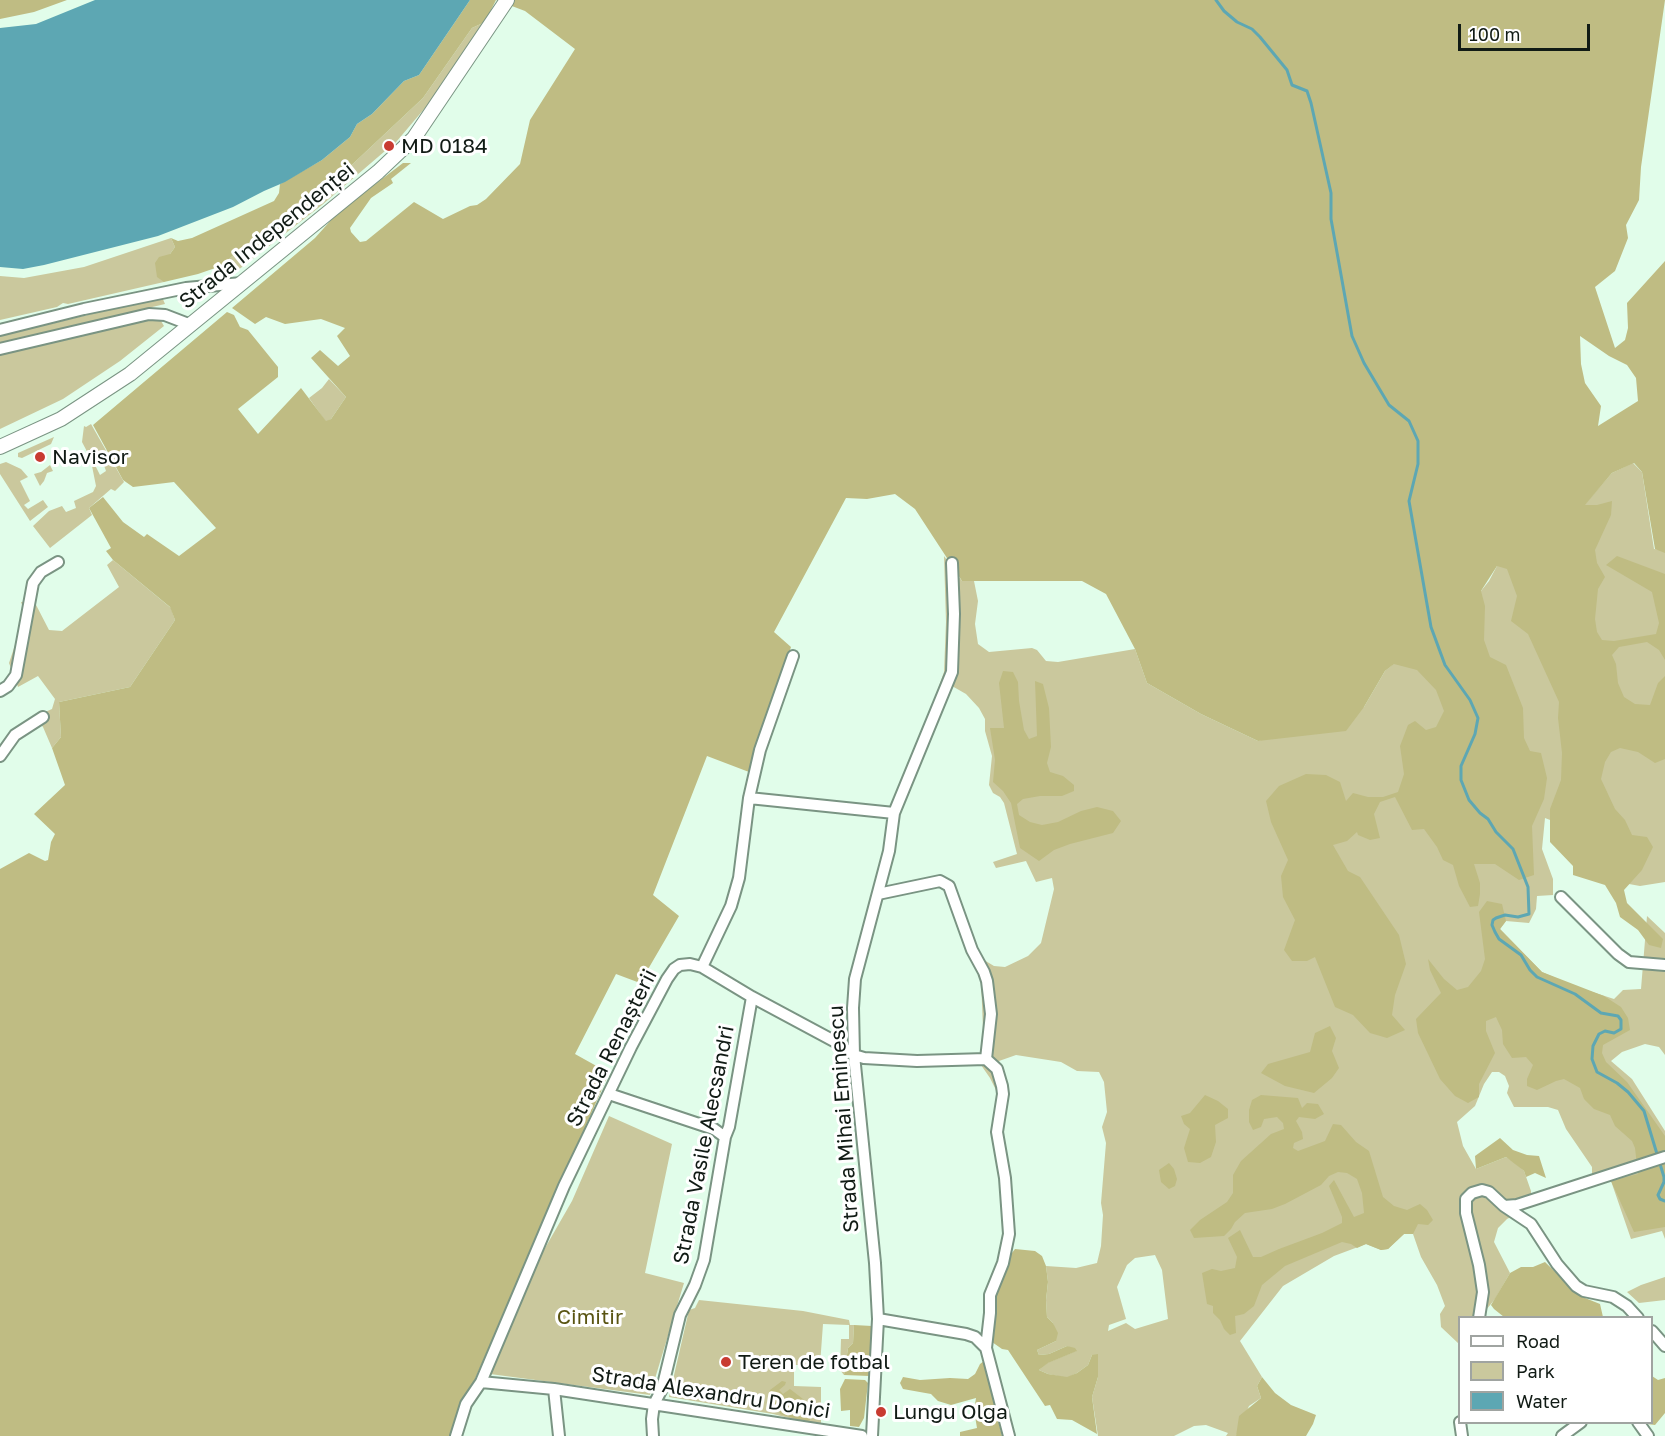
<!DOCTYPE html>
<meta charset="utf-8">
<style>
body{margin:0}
#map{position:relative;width:1665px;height:1436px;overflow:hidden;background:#e1fdea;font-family:"Golos Text",sans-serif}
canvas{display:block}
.legend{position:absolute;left:1458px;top:1316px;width:195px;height:108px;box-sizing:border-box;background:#fff;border:2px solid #a0a4a1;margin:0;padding:8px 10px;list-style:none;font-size:18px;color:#111b15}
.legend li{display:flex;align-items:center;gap:12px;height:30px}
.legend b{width:30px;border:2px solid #a0a4a1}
.scale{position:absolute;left:1458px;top:24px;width:132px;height:27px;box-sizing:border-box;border:3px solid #111b15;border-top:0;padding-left:8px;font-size:18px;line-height:21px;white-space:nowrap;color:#111b15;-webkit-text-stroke:4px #fff;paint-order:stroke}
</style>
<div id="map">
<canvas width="1665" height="1436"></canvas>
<ul class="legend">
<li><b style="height:8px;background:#fff"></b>Road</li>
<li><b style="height:16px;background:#cac89d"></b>Park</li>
<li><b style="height:16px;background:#5da7b3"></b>Water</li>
</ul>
<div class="scale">100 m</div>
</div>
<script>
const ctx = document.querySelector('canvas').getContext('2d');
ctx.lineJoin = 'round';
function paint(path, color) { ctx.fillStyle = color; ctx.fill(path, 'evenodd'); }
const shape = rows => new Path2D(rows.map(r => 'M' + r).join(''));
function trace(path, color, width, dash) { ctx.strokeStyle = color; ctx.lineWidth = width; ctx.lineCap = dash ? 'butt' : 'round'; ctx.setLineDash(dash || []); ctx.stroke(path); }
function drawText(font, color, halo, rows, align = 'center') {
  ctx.font = font + ' "Golos Text",sans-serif'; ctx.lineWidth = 6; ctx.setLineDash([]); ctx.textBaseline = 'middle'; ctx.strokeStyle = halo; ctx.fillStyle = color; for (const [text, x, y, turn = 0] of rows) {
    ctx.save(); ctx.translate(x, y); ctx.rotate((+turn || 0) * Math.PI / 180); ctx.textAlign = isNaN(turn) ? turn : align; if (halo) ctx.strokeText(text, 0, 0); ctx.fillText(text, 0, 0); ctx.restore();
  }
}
const green = shape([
 [485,22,436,95,391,148,385,151,322,205,233,274,221,266,245,245,279,228,289,217,323,192,423,98,472,28],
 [171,238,175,247,170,254,164,282,68,304,63,303,57,307,0,320,0,276,24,278,84,267],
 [162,297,165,304,0,343,0,336],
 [153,319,161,321,164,326,120,361,63,399,0,429,0,355],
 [329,379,346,397,331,419,326,422,309,398,322,388],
 [91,424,124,482,115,491,111,489,89,508,92,515,50,548,33,526,49,511,62,506,66,512,76,508,74,501,93,492,96,486,92,466,95,465,100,475,106,471,101,457,92,461,82,442,84,426,86,427],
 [54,437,51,444,22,458,18,457,18,453],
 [6,462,21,469,28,477,20,481,30,501,24,505,28,509,43,500,48,507,30,521,0,474,0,464],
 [1633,463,1642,472,1654,549,1665,550,1665,882,1640,886,1629,884,1583,833,1545,818,1542,849,1553,879,1553,895,1537,896,1536,909,1529,923,1506,921,1500,929,1542,972,1574,986,1614,999,1623,990,1641,989,1647,916,1665,933,1665,1055,1659,1047,1645,1044,1622,1052,1611,1061,1632,1079,1665,1131,1665,1239,1662,1231,1631,1239,1611,1181,1579,1190,1573,1181,1592,1174,1592,1167,1566,1129,1558,1110,1548,1107,1514,1107,1507,1093,1509,1086,1505,1076,1499,1072,1492,1072,1484,1084,1475,1106,1457,1122,1463,1146,1476,1169,1506,1157,1514,1162,1524,1171,1531,1191,1531,1203,1522,1211,1507,1219,1498,1228,1494,1242,1510,1273,1495,1299,1486,1310,1485,1317,1460,1318,1459,1344,1441,1327,1440,1314,1445,1306,1437,1285,1421,1257,1413,1234,1404,1234,1388,1249,1381,1250,1366,1244,1334,1256,1283,1286,1240,1341,1262,1377,1257,1386,1261,1398,1249,1406,1236,1436,1226,1436,1228,1433,1206,1425,1194,1426,1174,1436,1098,1436,1092,1397,1098,1377,1092,1355,1088,1365,1077,1373,1067,1378,1048,1374,1039,1370,1047,1363,1076,1351,1067,1346,1049,1354,1039,1355,1037,1350,1056,1341,1053,1323,1047,1317,1046,1300,1048,1282,1046,1266,1076,1268,1097,1263,1101,1246,1103,1215,1101,1203,1106,1143,1102,1127,1107,1112,1104,1082,1099,1072,1077,1071,1061,1062,1016,1055,999,1061,1008,1087,996,1090,990,1078,981,1065,983,1029,981,979,975,964,984,960,994,966,1005,967,1028,956,1041,943,1054,889,1052,878,1036,882,1026,861,996,868,993,862,1017,854,1004,803,1000,797,993,793,989,785,992,756,985,731,985,719,979,708,966,694,952,686,948,691,938,689,944,672,946,622,944,556,962,581,974,581,978,601,975,624,978,644,989,652,1032,648,1037,650,1046,661,1058,662,1135,649,1147,683,1201,714,1258,741,1364,707,1385,671,1481,591,1489,581,1497,566,1584,505,1612,473],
 [1155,1255,1162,1270,1168,1319,1135,1329,1126,1323,1108,1331,1109,1325,1126,1319,1117,1287,1127,1265,1135,1258],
 [50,465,53,471,47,473,44,481,40,486,34,474,41,472],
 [113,560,171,608,175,620,130,687,59,702,61,737,52,748,43,727,34,717,52,709,55,699,38,676,18,687,9,663,19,633,23,608,21,602,34,601,49,630,62,631,119,587,107,565],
 [609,1116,672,1144,645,1273,684,1283,650,1395,490,1374,537,1262,572,1201],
 [1665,1277,1665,1300,1639,1303,1627,1292,1641,1285],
 [699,1300,803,1311,849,1320,850,1325,854,1325,853,1343,848,1348,844,1375,840,1370,841,1339,849,1339,849,1325,823,1324,820,1365,794,1365,794,1386,821,1387,821,1426,773,1414,669,1397,689,1310,695,1308]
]);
const forest = shape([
 [0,0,67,0,34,12,0,19],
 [470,0,1665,0,1641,167,1639,200,1626,225,1628,238,1615,271,1595,287,1615,348,1625,340,1628,328,1627,303,1665,261,1665,553,1655,549,1642,472,1634,463,1612,473,1585,505,1597,505,1612,501,1611,515,1595,550,1597,563,1605,577,1598,589,1595,619,1597,632,1602,640,1614,641,1656,634,1659,623,1652,592,1606,565,1617,556,1665,574,1665,660,1659,650,1647,642,1619,647,1612,655,1616,664,1618,683,1624,697,1635,704,1650,705,1658,683,1665,676,1665,759,1655,763,1638,752,1620,748,1611,752,1605,762,1601,779,1615,809,1625,820,1632,835,1647,837,1653,847,1642,870,1624,890,1627,903,1663,939,1661,948,1649,945,1638,930,1620,917,1616,903,1605,885,1573,875,1573,866,1550,842,1550,809,1561,780,1562,753,1558,718,1559,702,1528,634,1511,621,1517,596,1507,569,1497,566,1481,591,1485,606,1484,640,1490,657,1506,665,1523,708,1524,738,1530,751,1541,753,1547,778,1544,799,1532,826,1534,875,1519,880,1495,864,1474,864,1480,883,1480,894,1478,906,1470,907,1459,886,1453,865,1443,860,1437,847,1424,829,1412,830,1395,797,1380,802,1374,814,1380,838,1370,840,1358,835,1357,832,1347,841,1333,845,1348,871,1360,877,1399,935,1406,964,1395,995,1392,1015,1405,1030,1387,1038,1370,1033,1353,1015,1335,1007,1315,957,1307,961,1292,961,1284,950,1295,920,1283,897,1281,876,1288,860,1271,822,1266,801,1279,786,1306,774,1326,775,1340,782,1346,801,1353,793,1368,797,1383,797,1398,792,1404,774,1400,746,1408,725,1415,721,1426,730,1436,727,1444,711,1436,690,1417,670,1394,664,1385,671,1364,707,1346,731,1258,741,1201,714,1147,683,1135,649,1106,594,1082,581,962,581,915,509,895,494,867,499,846,498,774,632,791,647,749,772,707,756,653,895,679,916,640,983,616,974,575,1054,609,1073,450,1436,0,1436,0,869,29,853,45,861,48,860,51,842,55,834,34,814,65,785,52,748,61,737,59,702,130,687,175,620,170,607,113,560,106,551,111,548,89,508,103,497,123,522,144,537,147,534,179,556,216,528,174,482,133,487,123,480,93,425,227,312,234,315,240,327,248,330,278,367,278,377,238,409,258,434,301,388,326,421,331,419,346,397,311,358,320,350,338,366,350,356,337,336,345,328,321,319,285,324,266,317,255,324,232,308,315,238,332,219,353,201,403,163,411,163,391,179,393,183,371,198,350,228,351,232,360,242,366,241,414,202,443,219,470,206,477,205,486,199,520,164,530,120,575,49,525,11,496,0,485,22,472,28,423,98,323,192,289,217,279,228,245,245,221,266,198,274,164,282,157,277,155,263,159,257,170,254,175,247,171,238,178,241,192,238,274,201,279,193,280,184,322,160,350,137,357,124,372,114,404,81,419,75],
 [1580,336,1609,356,1627,365,1636,378,1638,401,1598,426,1601,406,1585,383,1581,364],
 [1003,671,1013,672,1018,682,1019,701,1024,730,1029,739,1037,736,1035,681,1043,684,1049,708,1051,747,1047,763,1050,772,1063,776,1074,785,1074,791,1062,796,1040,796,1023,799,1017,804,1019,815,1030,822,1042,825,1058,822,1081,811,1097,807,1113,811,1121,821,1113,833,1070,844,1054,850,1039,861,1020,848,1011,803,1003,791,993,782,995,760,990,728,1004,728,999,683],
 [1487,901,1502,904,1506,921,1500,929,1542,972,1604,996,1621,1007,1628,1018,1630,1030,1603,1045,1602,1053,1606,1062,1627,1082,1665,1136,1665,1227,1634,1232,1611,1181,1638,1174,1635,1148,1632,1141,1615,1126,1610,1115,1594,1109,1584,1099,1580,1088,1564,1079,1556,1081,1537,1090,1527,1086,1527,1079,1533,1065,1526,1057,1512,1058,1503,1044,1502,1030,1496,1017,1486,1021,1486,1031,1495,1053,1479,1084,1479,1097,1468,1103,1455,1096,1440,1079,1418,1033,1416,1019,1441,993,1430,970,1428,959,1444,979,1457,990,1468,987,1481,971,1485,959,1479,912],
 [1330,1026,1336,1038,1332,1051,1339,1068,1332,1078,1314,1093,1285,1086,1261,1073,1268,1064,1310,1052,1315,1033],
 [1205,1095,1218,1101,1228,1109,1228,1118,1215,1125,1216,1142,1211,1157,1200,1163,1188,1162,1184,1148,1190,1129,1184,1124,1181,1116,1190,1113],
 [1261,1095,1298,1098,1302,1108,1307,1103,1318,1104,1324,1114,1315,1119,1299,1117,1296,1121,1302,1132,1303,1139,1294,1143,1293,1148,1298,1151,1325,1141,1333,1124,1341,1125,1356,1142,1369,1151,1383,1197,1394,1206,1407,1210,1420,1204,1427,1210,1433,1220,1428,1225,1418,1224,1413,1234,1404,1234,1388,1249,1381,1250,1366,1244,1357,1248,1351,1244,1342,1242,1285,1266,1262,1285,1254,1306,1244,1314,1235,1316,1236,1333,1230,1335,1224,1329,1220,1320,1213,1313,1213,1306,1207,1304,1202,1273,1212,1269,1221,1271,1235,1268,1237,1257,1228,1238,1240,1230,1253,1257,1261,1257,1279,1249,1322,1233,1342,1223,1342,1217,1329,1186,1334,1180,1354,1217,1364,1213,1362,1193,1357,1179,1347,1173,1338,1172,1329,1176,1321,1185,1285,1204,1272,1209,1245,1213,1235,1222,1231,1229,1224,1236,1194,1238,1190,1230,1200,1220,1227,1202,1233,1193,1233,1175,1241,1161,1271,1134,1284,1129,1283,1123,1277,1117,1264,1119,1261,1127,1253,1130,1249,1122,1249,1110,1252,1100],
 [1500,1138,1513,1150,1527,1155,1539,1156,1546,1178,1535,1173,1526,1177,1524,1171,1506,1157,1476,1169,1475,1156],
 [1169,1163,1174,1169,1177,1179,1175,1186,1169,1189,1161,1182,1159,1170],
 [1015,1249,1035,1251,1042,1256,1046,1266,1048,1282,1046,1300,1047,1317,1053,1323,1058,1333,1056,1341,1037,1350,1039,1355,1049,1354,1067,1346,1075,1348,1077,1351,1048,1363,1039,1370,1048,1374,1067,1377,1077,1373,1088,1365,1092,1355,1098,1354,1098,1377,1092,1397,1097,1434,1072,1420,1057,1419,1050,1405,1045,1406,1008,1350,1002,1349,992,1342,990,1337,993,1297,1008,1258],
 [1545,1262,1580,1296,1600,1304,1603,1317,1504,1317,1494,1309,1491,1305,1510,1273,1521,1267,1533,1267],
 [854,1325,872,1326,869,1376,844,1375,848,1348,853,1343],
 [984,1361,1002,1436,960,1436,960,1432,977,1428,974,1410,976,1398,951,1405,938,1401,931,1394,903,1389,900,1383,903,1377,920,1380,950,1378,968,1379,975,1374,980,1364],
 [1652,1376,1658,1380,1665,1378,1665,1413,1655,1425,1647,1424,1645,1423,1652,1422],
 [1262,1377,1275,1393,1291,1405,1316,1415,1313,1424,1306,1436,1236,1436,1239,1416,1261,1398,1257,1386],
 [845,1379,865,1380,868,1383,864,1418,859,1427,850,1426,850,1410,841,1411,840,1389],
 [782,1381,786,1382,785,1385,779,1390,783,1394,790,1389,803,1399,809,1411,810,1420,806,1422,780,1414,778,1407,770,1400,768,1395,770,1390]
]);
const water = shape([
 [95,0,470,0,419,75,404,81,372,114,357,124,350,137,322,160,285,182,264,191,233,207,158,236,44,265,23,269,0,267,0,28,36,24]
]);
const stream = shape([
 [1216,0,1224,11,1237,22,1252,29,1260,37,1287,70,1292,85,1307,91,1311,103,1331,193,1331,219,1352,336,1364,363,1389,405,1409,421,1418,441,1418,464,1409,501,1431,627,1445,665,1470,700,1478,718,1475,734,1461,766,1461,780,1469,800,1480,813,1488,819,1496,832,1513,849,1528,887,1529,914,1518,917,1505,915,1496,918,1493,920,1492,925,1495,932,1499,939,1521,955,1530,970,1537,977,1575,994,1601,1013,1618,1016,1621,1020,1621,1029,1614,1033,1605,1031,1599,1034,1593,1046,1592,1059,1597,1072,1617,1083,1628,1092,1644,1111,1664,1177,1664,1182,1658,1195,1660,1199,1665,1201]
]);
const minor = shape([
 [0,330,84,309,186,288,242,283],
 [0,349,149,314,165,315,191,325],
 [0,691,8,686,16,675,33,583,41,572,58,562],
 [0,756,15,735,43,717],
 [749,798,894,813],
 [878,894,940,881,949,886,972,950,984,972,987,981,991,1014,986,1059,997,1069,1002,1086,1003,1094,997,1132,1005,1178,1009,1234,1003,1263,990,1295,990,1313,986,1348,1009,1436],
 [1561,897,1618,954,1629,962,1665,965],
 [702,967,731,906,739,878,749,798,760,750,793,656],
 [609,1094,714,1129,725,1137],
 [1504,1206,1531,1224,1557,1264,1576,1286,1584,1291,1613,1297,1627,1306,1638,1318],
 [1479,1318,1483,1292,1479,1265,1466,1213,1466,1199,1472,1193,1482,1190,1489,1192,1504,1206,1517,1205,1665,1157],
 [878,1319,966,1334,975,1337,986,1348],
 [1652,1331,1665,1346],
 [481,1382,554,1389,862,1436],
 [554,1389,559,1436],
 [1460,1422,1462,1436],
 [1638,1422,1648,1436],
 [456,1436,466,1404,481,1382,564,1186,631,1047,667,979,674,969,680,965,690,964,702,967,752,997,834,1041,854,1055,864,1058,917,1061,986,1059],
 [653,1436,652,1419,654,1404,662,1389,680,1315,695,1285,704,1260,725,1137,729,1127,752,997],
 [872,1436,878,1319,875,1263,854,1055,853,1008,855,979,889,851,894,813,952,672,954,614,952,563],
 [1562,1436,1581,1422]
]);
const major = shape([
 [0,447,61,419,130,374,378,172,414,138,507,0]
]);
const markers = [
 [389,146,6,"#c83b31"],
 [40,457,6,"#c83b31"],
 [726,1362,6,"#c83b31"],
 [881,1412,6,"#c83b31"]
];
const poiNames = [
 ["MD 0184",401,146],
 ["Navisor",52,457],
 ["Teren de fotbal",738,1362],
 ["Lungu Olga",893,1412]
];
const streetNames = [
 ["Strada Independenței",267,236,-39],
 ["Strada Renașterii",612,1048,-63],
 ["Strada Mihai Eminescu",844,1119,-94],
 ["Strada Vasile Alecsandri",704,1145,-79],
 ["Strada Alexandru Donici",711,1393,9]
];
const parkNames = [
 ["Cimitir",590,1317]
];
paint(green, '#cac89d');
paint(forest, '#bfbc83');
paint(water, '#5da7b3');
trace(stream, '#5da7b3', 3);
trace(minor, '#7a9483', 14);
trace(major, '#7a9483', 16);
trace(minor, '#fff', 10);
trace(major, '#fff', 14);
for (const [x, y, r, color] of markers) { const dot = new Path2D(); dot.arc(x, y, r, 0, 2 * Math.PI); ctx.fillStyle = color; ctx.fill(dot); trace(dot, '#fff', 2); }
drawText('21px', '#111b15', '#fff', poiNames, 'left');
drawText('21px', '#111b15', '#fff', streetNames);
drawText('21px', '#595412', '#fff', parkNames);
</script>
